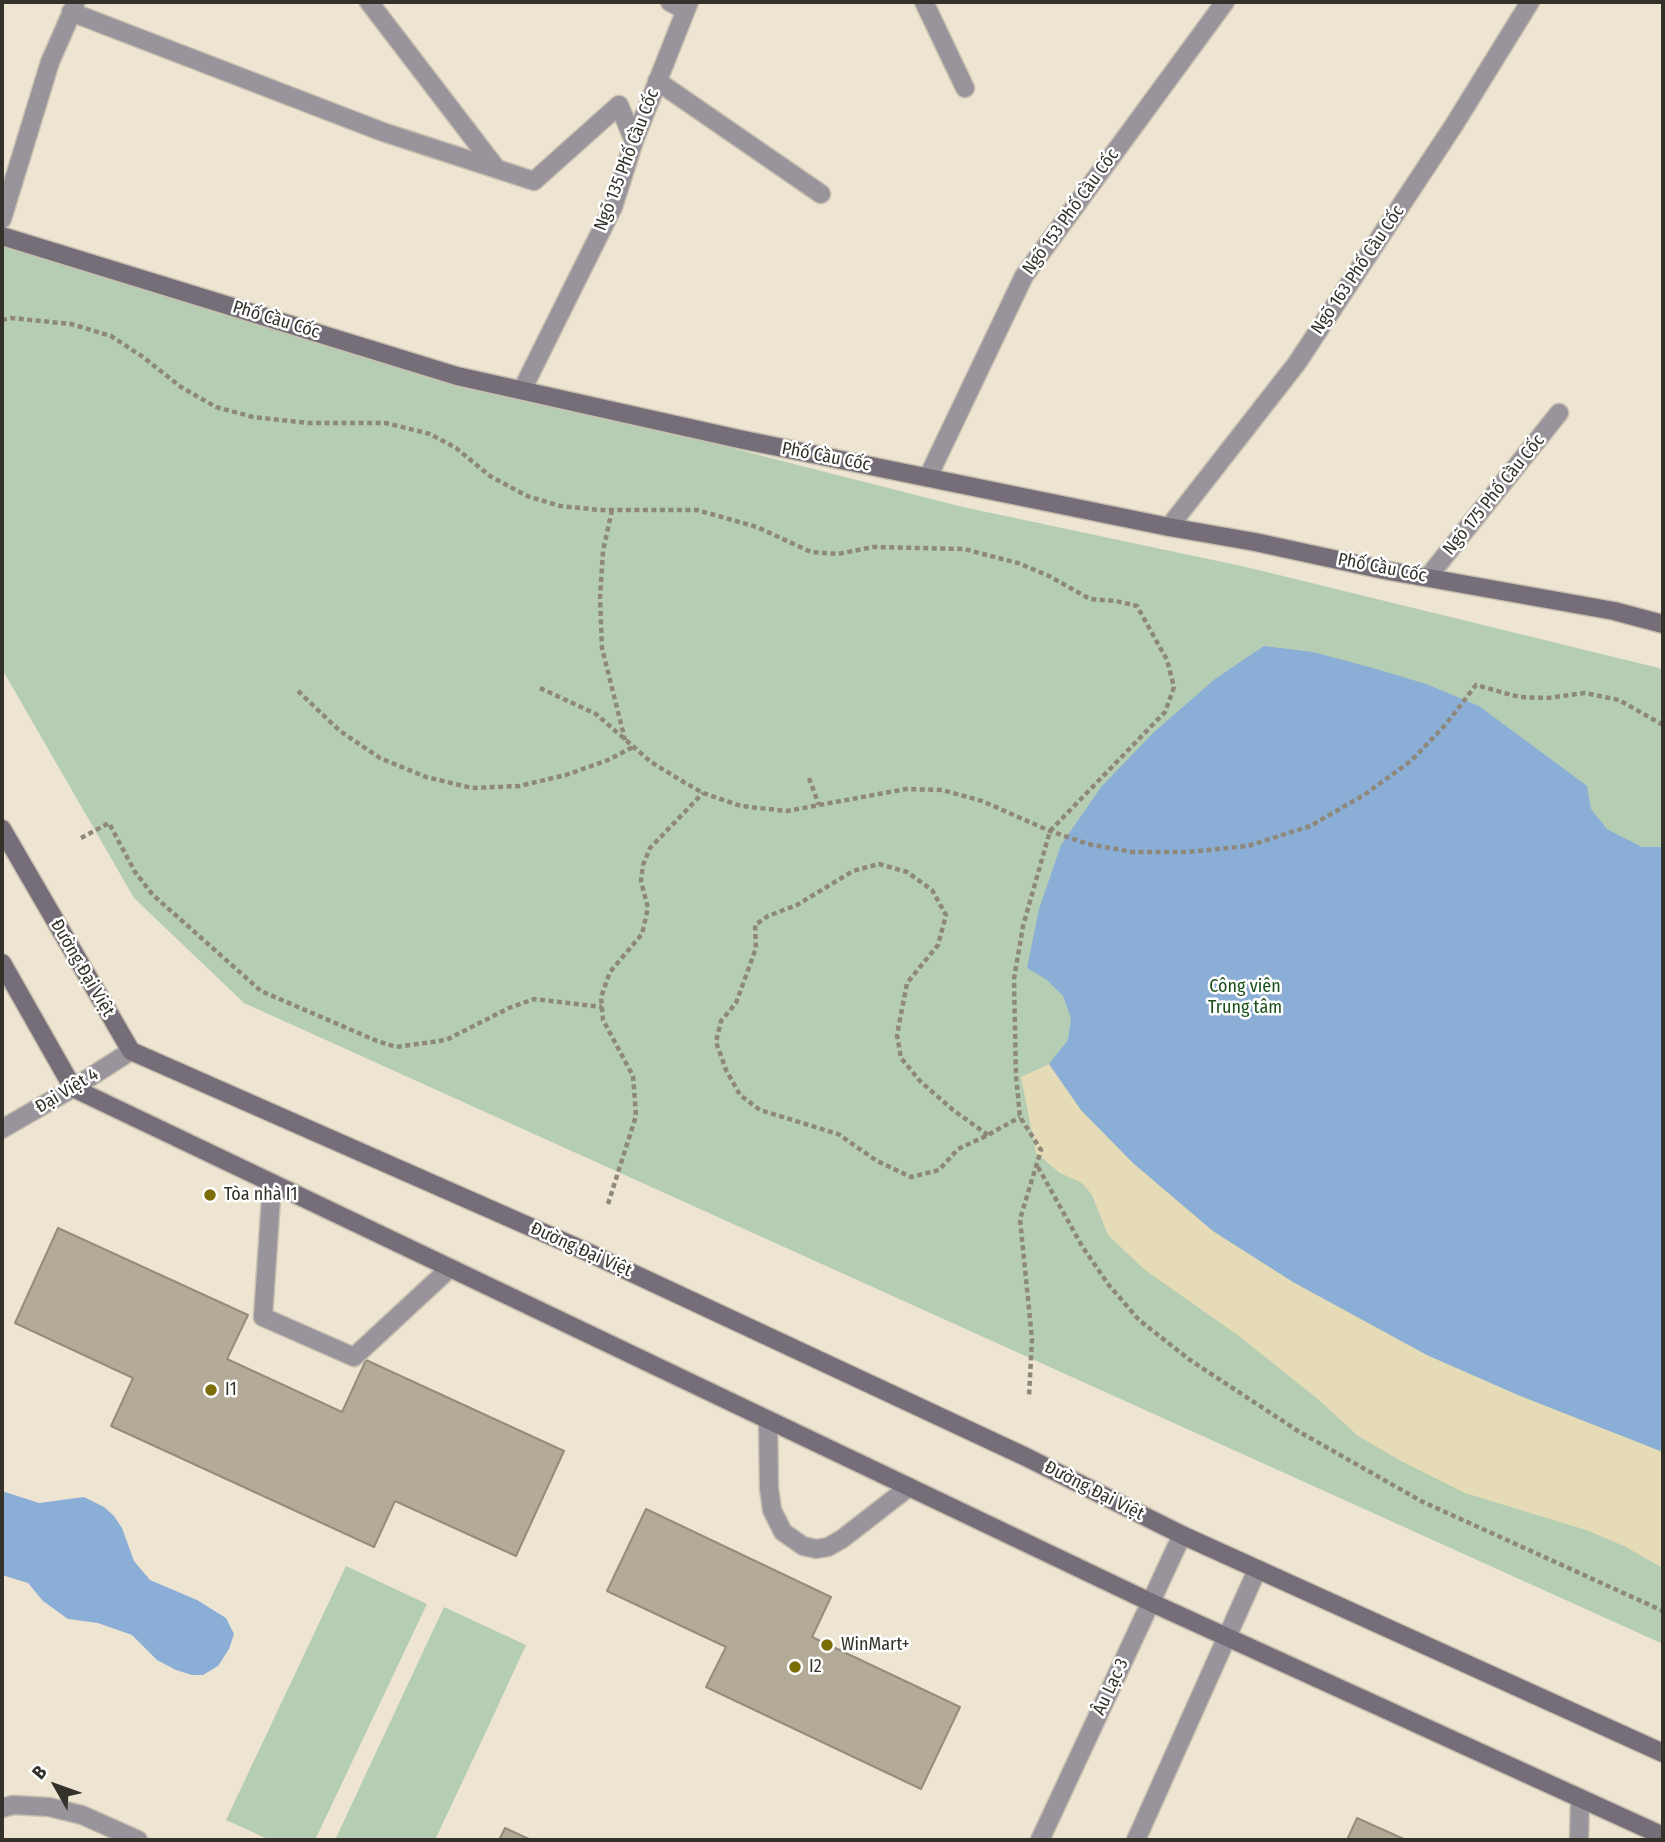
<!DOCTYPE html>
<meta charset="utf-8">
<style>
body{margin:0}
#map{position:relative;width:1665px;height:1842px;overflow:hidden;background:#ede4d1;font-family:"Fira Sans Condensed",sans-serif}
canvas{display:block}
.frame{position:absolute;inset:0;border:4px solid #34312a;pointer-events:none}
.north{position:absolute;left:21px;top:1751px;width:70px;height:70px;-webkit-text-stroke:5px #fff;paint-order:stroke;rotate:310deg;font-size:19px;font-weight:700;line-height:28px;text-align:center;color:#34312a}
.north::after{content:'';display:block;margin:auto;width:24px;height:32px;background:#34312a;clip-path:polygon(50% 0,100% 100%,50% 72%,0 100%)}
</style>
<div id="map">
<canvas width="1665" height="1842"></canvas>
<div class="frame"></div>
<div class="north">B</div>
</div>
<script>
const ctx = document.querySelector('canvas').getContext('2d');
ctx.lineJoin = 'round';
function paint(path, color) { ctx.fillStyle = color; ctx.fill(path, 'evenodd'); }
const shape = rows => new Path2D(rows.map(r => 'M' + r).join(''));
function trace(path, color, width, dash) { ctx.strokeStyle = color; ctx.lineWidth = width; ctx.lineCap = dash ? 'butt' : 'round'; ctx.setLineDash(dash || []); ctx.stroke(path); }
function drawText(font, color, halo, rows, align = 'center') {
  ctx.font = font + ' "Fira Sans Condensed",sans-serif'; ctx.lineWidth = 5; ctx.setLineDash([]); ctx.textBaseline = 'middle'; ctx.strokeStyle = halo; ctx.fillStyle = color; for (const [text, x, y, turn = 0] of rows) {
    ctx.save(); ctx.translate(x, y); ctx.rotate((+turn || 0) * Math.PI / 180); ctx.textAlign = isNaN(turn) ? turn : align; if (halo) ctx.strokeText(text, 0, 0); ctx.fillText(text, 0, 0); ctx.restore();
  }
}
const green = shape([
 [2,244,688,437,963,507,1246,567,1663,669,1663,1644,244,1003,134,898,2,669],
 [346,1566,427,1604,315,1840,270,1840,226,1820],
 [444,1607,526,1645,484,1736,435,1840,335,1840]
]);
const sand = shape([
 [1049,1064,1081,1110,1133,1163,1213,1231,1293,1282,1427,1355,1518,1395,1663,1452,1663,1568,1624,1546,1586,1530,1465,1493,1401,1461,1358,1436,1319,1400,1239,1336,1145,1270,1108,1235,1092,1195,1082,1183,1060,1173,1036,1153,1021,1077]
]);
const water = shape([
 [1264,646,1313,652,1373,668,1426,684,1479,706,1587,786,1591,809,1607,829,1642,847,1663,847,1663,1452,1518,1395,1427,1355,1293,1282,1213,1231,1133,1163,1081,1110,1049,1064,1068,1040,1071,1018,1063,996,1047,980,1027,968,1039,909,1061,845,1101,787,1154,732,1215,679],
 [2,1491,39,1503,84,1497,104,1507,114,1516,122,1528,134,1561,150,1580,197,1600,226,1618,234,1634,229,1649,218,1666,203,1675,192,1675,176,1670,157,1660,132,1635,98,1623,68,1619,43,1601,28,1583,2,1575]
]);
const building = shape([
 [58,1228,248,1315,227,1359,342,1412,366,1360,564,1451,516,1556,395,1501,374,1547,111,1426,133,1378,15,1323,58,1228],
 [646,1509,831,1597,812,1637,960,1707,921,1789,706,1687,726,1647,607,1591,646,1509],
 [1357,1818,1406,1840,1347,1840,1357,1818],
 [505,1828,531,1840,499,1840,505,1828]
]);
const path = shape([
 [2,320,11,318,71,324,111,336,143,357,181,387,216,407,253,417,308,423,386,423,430,434,456,448,490,476,527,496,560,506,600,510,697,510,757,527,811,552,838,554,873,547,964,549,1018,563,1049,576,1090,599,1116,601,1137,606,1167,660,1174,687,1165,712,1050,831,1023,926,1014,979,1016,1076,1020,1117,1041,1150,1020,1219,1032,1339,1029,1397],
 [612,510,603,551,600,598,602,648,625,740],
 [540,688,596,714,651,762,682,781,703,793,741,806,787,811,906,789,942,790,982,801,1050,831,1088,844,1133,852,1188,852,1248,846,1310,826,1364,795,1411,761,1447,723,1476,685,1519,697,1547,698,1585,693,1619,700,1663,725],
 [298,691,340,731,380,758,426,777,472,788,519,786,566,775,608,760,633,747],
 [809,778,819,805],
 [81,838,109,823,135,872,153,895,261,991,377,1041,396,1047,446,1040,509,1008,534,999,602,1007],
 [988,1135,953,1110,920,1081,901,1058,897,1035,907,983,938,945,946,915,932,890,907,872,879,864,853,871,797,905,768,916,755,925,756,948,736,1003,721,1021,716,1042,726,1070,740,1095,760,1110,838,1134,877,1161,911,1177,939,1170,958,1149,988,1135,1020,1117],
 [1038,1167,1082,1246,1108,1284,1139,1320,1190,1360,1298,1431,1421,1501,1663,1611],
 [608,1204,636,1116,633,1076,603,1020,601,997,610,972,642,934,648,908,641,881,643,865,650,848,703,793]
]);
const lane = shape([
 [369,2,496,168],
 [670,2,685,10],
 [924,2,965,88],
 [71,12,383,132,534,181,619,105,634,141],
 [657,81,821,194],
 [2,219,50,62,75,5],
 [522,390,613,207,634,141,689,2],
 [928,477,1024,276,1225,2],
 [1169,527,1297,363,1454,125,1530,2],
 [1428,577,1559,413],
 [272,1183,263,1317,354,1357,450,1268],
 [768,1420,769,1488,772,1510,783,1532,803,1546,816,1549,828,1547,842,1539,909,1487],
 [1579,1840,1580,1798]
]);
const street = shape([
 [2,1129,73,1088,131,1051],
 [2,1808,13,1805,49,1807,82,1815,138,1840],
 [1040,1840,1182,1535],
 [1136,1840,1257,1570]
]);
const secondary = shape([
 [2,236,457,376,739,439,1169,527,1255,542,1384,570,1614,611,1663,624],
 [2,829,131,1051,585,1251,1026,1457,1182,1535,1663,1753],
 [2,963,73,1088,1150,1602,1663,1836]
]);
const markers = [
 [210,1195,7,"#7b6d07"],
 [211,1390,7,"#7b6d07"],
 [827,1645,7,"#7b6d07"],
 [795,1667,7,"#7b6d07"]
];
const streetNames = [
 ["Ngõ 135 Phố Cầu Cốc",627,160,-69],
 ["Ngõ 153 Phố Cầu Cốc",1071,212,-54],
 ["Ngõ 163 Phố Cầu Cốc",1358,270,-56],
 ["Phố Cầu Cốc",276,320,17],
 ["Phố Cầu Cốc",826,457,11],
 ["Ngõ 175 Phố Cầu Cốc",1494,495,-51],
 ["Phố Cầu Cốc",1382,568,11],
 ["Đường Đại Việt",82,968,60],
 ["Đại Việt 4",67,1091,-31],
 ["Đường Đại Việt",581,1250,24],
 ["Đường Đại Việt",1094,1491,27],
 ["Âu Lạc 3",1111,1687,-65]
];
const parkNames = [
 ["Công viên",1245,987],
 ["Trung tâm",1245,1008]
];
const poiNames = [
 ["Tòa nhà I1",224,1195],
 ["I1",225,1390],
 ["WinMart+",841,1645],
 ["I2",809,1667]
];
paint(green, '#b5ceb3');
paint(sand, '#e5dbb6');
paint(water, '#8baed6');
paint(building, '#b3aa98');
trace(building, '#958c7b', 2);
trace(lane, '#c8c0b0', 21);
trace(street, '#c8c0b0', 21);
trace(secondary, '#c8c0b0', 21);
trace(path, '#8e887b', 4.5, [5, 3.5]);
trace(lane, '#99949b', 18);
trace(street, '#99949b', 18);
trace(secondary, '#756d77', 18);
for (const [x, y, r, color] of markers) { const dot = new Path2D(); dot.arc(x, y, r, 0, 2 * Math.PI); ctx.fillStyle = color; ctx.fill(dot); trace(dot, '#fff', 2.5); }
drawText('18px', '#34312a', '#fff', streetNames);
drawText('18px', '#1b501c', '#fff', parkNames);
drawText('18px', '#34312a', '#fff', poiNames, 'left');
</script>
